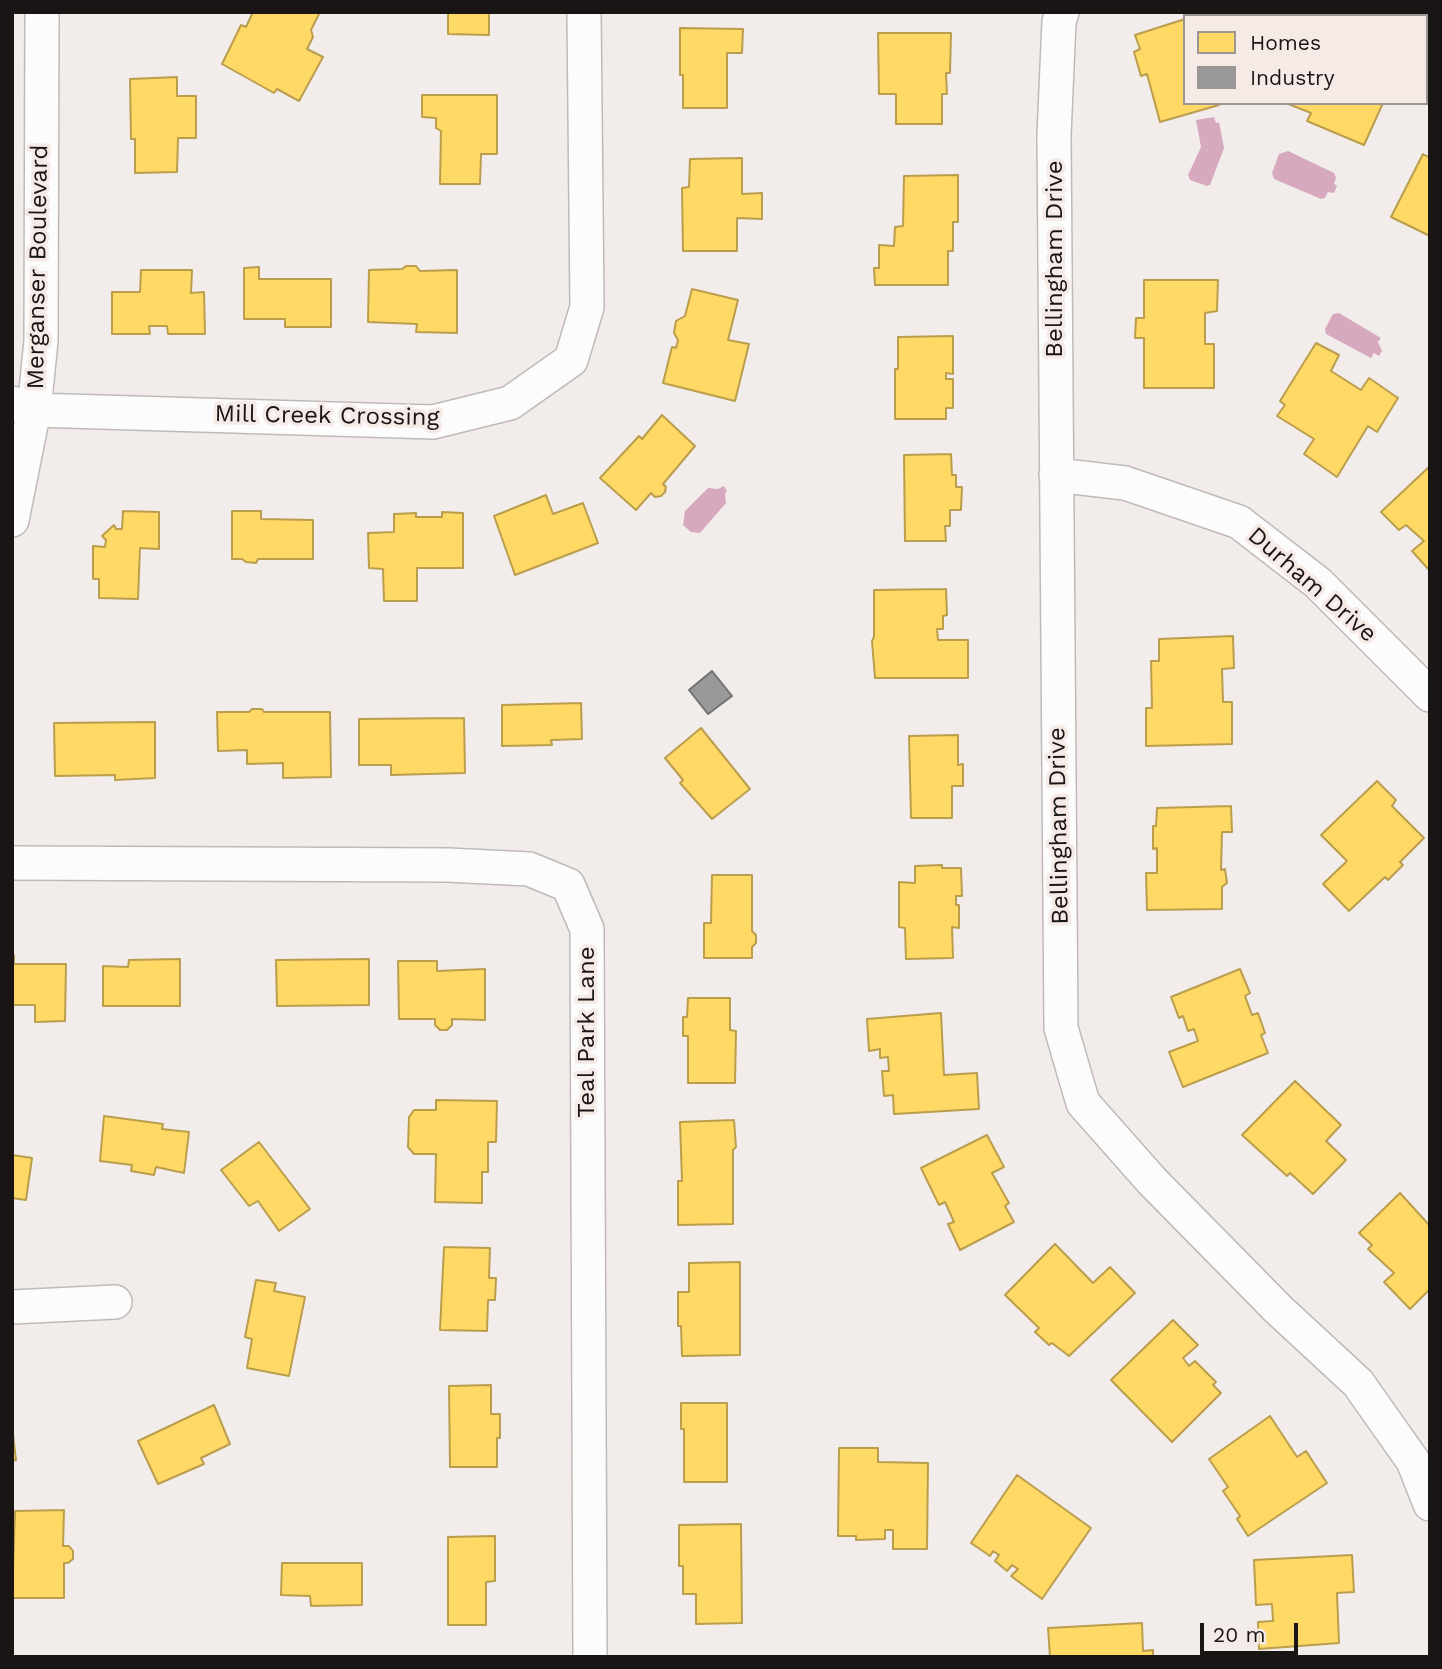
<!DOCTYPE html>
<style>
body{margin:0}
#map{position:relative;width:1442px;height:1669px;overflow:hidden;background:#f2ecea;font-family:"Work Sans",sans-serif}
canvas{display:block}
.frame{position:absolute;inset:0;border:14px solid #181514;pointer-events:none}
.legend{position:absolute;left:1183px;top:14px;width:245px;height:91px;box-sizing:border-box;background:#f6eae7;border:2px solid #9d9593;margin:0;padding:9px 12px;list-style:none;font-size:21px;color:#181514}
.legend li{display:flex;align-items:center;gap:14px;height:35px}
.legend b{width:35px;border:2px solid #9d9593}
.scale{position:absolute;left:1200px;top:1623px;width:98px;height:32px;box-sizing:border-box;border:4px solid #181514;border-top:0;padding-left:9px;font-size:21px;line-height:24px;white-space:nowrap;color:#181514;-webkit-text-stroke:5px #f6eae7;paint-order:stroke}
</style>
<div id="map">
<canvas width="1442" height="1669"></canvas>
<div class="frame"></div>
<ul class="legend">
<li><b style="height:19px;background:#ffd966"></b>Homes</li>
<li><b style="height:19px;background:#999"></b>Industry</li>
</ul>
<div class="scale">20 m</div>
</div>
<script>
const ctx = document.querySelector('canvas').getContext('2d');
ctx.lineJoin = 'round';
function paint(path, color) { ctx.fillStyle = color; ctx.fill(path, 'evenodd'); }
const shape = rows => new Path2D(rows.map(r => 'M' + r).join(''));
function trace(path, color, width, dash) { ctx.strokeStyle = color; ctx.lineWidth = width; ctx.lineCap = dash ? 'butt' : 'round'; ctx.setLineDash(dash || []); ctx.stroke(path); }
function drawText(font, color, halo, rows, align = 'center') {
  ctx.font = font + ' "Work Sans",sans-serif'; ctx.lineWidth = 7; ctx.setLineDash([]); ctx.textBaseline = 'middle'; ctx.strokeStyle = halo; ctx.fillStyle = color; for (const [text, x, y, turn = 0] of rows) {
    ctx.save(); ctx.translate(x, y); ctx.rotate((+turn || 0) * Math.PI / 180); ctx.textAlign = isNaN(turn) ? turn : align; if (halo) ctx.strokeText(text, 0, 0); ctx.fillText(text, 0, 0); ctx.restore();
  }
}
const water = shape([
 [1214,117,1216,123,1219,122,1224,148,1210,185,1207,186,1190,180,1188,175,1201,147,1196,120],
 [1288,151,1334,173,1336,178,1334,184,1337,186,1334,193,1328,192,1325,198,1321,199,1274,179,1272,173,1279,154],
 [1339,313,1381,338,1378,342,1382,351,1379,356,1374,353,1371,358,1326,334,1325,329,1333,314],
 [724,486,727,491,725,494,726,503,700,533,691,532,683,525,685,511,708,488,718,489]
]);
const homes = shape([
 [253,12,320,12,311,30,313,37,307,49,323,57,299,101,277,89,274,93,222,64,241,25,246,27,253,12],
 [448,12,489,12,489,35,448,34,448,12],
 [1208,12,1224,12,1225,16,1197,16,1208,12],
 [1185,19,1185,103,1218,103,1219,105,1160,122,1147,74,1141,76,1134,52,1140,49,1135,35,1185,19],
 [680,28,743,29,742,53,727,53,727,108,683,108,683,75,680,75,680,28],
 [878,33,951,33,950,73,946,73,947,94,942,94,942,124,896,124,896,94,879,94,878,33],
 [177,77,177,96,196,96,196,138,178,138,177,172,135,173,135,139,131,139,130,79,177,77],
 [422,95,497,95,497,154,481,154,480,184,440,184,441,131,436,128,436,118,422,117,422,95],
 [1286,103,1383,103,1364,145,1307,121,1311,113,1286,103],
 [1423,154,1430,158,1430,236,1391,217,1423,154],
 [742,158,742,194,762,193,762,219,737,218,737,251,683,251,682,188,689,187,690,159,742,158],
 [958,175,958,222,953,222,953,251,948,251,948,285,875,285,874,268,879,268,879,245,894,246,895,227,903,226,904,176,958,175],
 [406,266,416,266,420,271,457,270,457,333,416,332,417,324,368,322,369,270,402,269,406,266],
 [259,267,259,279,331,279,331,327,285,327,285,319,244,319,244,268,259,267],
 [141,270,192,270,191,293,204,292,205,334,168,334,167,326,149,326,150,334,112,334,112,292,140,292,141,270],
 [1144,280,1218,280,1217,311,1205,313,1205,344,1214,344,1214,388,1144,388,1144,338,1135,338,1136,318,1144,318,1144,280],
 [692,289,738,300,728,340,749,344,735,401,663,383,672,347,676,348,678,340,674,333,676,321,685,316,692,289],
 [953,336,953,374,946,373,946,379,953,379,953,408,946,408,946,419,895,419,895,369,898,369,898,337,953,336],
 [1316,343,1339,355,1331,371,1361,390,1369,378,1398,398,1377,432,1368,426,1337,477,1304,454,1314,439,1277,416,1285,405,1280,401,1316,343],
 [662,415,695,446,663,484,666,487,665,492,661,496,655,497,651,493,636,510,600,478,639,436,642,439,662,415],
 [951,454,952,475,956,475,956,487,962,487,961,510,950,510,950,526,945,526,946,541,905,541,904,455,951,454],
 [1430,466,1430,571,1412,551,1424,541,1406,525,1399,530,1381,512,1430,466],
 [546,495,553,514,583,503,598,543,515,575,494,516,546,495],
 [123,511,159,512,159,549,140,548,138,599,99,598,99,579,93,579,93,546,105,547,106,540,102,536,114,525,116,529,122,529,123,511],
 [232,511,261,511,261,519,313,520,313,559,258,559,256,563,246,562,242,559,232,559,232,511],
 [442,512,463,513,463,568,417,568,417,601,384,601,383,569,369,568,368,533,394,532,394,514,416,513,416,517,442,517,442,512],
 [946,589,947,615,943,616,943,629,937,629,938,640,968,640,968,678,875,678,872,641,874,637,874,590,946,589],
 [1233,636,1234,668,1222,669,1223,702,1232,702,1232,744,1146,746,1146,708,1152,708,1151,661,1159,661,1159,639,1233,636],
 [581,703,582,739,551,740,552,745,502,746,502,705,581,703],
 [252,709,262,709,264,712,330,712,331,777,283,778,283,763,247,764,247,750,218,751,217,712,249,712,252,709],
 [464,718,465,773,391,775,391,765,359,765,359,719,464,718],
 [155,722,155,778,115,780,115,775,55,776,54,723,155,722],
 [701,728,750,789,712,819,680,783,683,780,665,758,701,728],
 [958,735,958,765,963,764,963,786,952,786,952,818,911,818,909,736,958,735],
 [1377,781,1396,800,1392,806,1424,838,1400,862,1403,865,1388,880,1385,877,1349,911,1323,884,1347,861,1321,835,1377,781],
 [1231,806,1232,832,1222,832,1221,870,1225,869,1227,883,1222,887,1222,909,1147,910,1146,873,1157,873,1157,848,1153,849,1153,826,1156,826,1157,808,1231,806],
 [942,865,942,868,961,868,962,896,956,896,956,905,959,905,959,928,952,927,953,958,906,959,905,928,899,927,899,882,915,883,915,866,942,865],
 [712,875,752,875,752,931,756,935,756,943,752,947,752,958,704,958,704,923,711,923,712,875],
 [14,955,14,964,66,964,65,1021,35,1022,35,1005,12,1005,12,956,14,955],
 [180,959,180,1006,103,1006,103,966,128,967,129,960,180,959],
 [369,959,369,1005,277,1006,276,960,369,959],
 [398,961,437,961,437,971,485,969,485,1020,452,1019,452,1025,447,1030,440,1030,435,1025,435,1019,399,1019,398,961],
 [1240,969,1250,993,1245,996,1252,1015,1258,1013,1265,1033,1261,1035,1268,1053,1183,1087,1169,1052,1198,1041,1194,1029,1188,1031,1183,1016,1179,1018,1171,997,1240,969],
 [688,998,730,998,730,1030,736,1031,735,1083,688,1083,688,1036,683,1036,683,1017,687,1017,688,998],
 [941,1013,944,1075,977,1073,979,1109,894,1114,893,1095,884,1096,882,1071,889,1071,888,1057,880,1058,880,1049,869,1051,867,1019,941,1013],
 [1295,1081,1341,1125,1326,1141,1346,1160,1313,1194,1290,1173,1287,1176,1242,1135,1295,1081],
 [436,1100,497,1101,496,1142,488,1142,488,1172,482,1172,482,1203,435,1202,436,1154,414,1154,408,1147,409,1117,414,1110,436,1110,436,1100],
 [104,1116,163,1124,162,1129,189,1132,184,1173,156,1167,154,1175,131,1171,132,1165,100,1161,104,1116],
 [734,1120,736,1147,733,1150,733,1224,678,1225,678,1181,682,1181,680,1122,734,1120],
 [987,1135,1004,1167,992,1173,1009,1203,1005,1206,1014,1222,960,1250,948,1224,954,1222,945,1202,939,1205,921,1168,987,1135],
 [259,1142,310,1209,279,1231,258,1201,249,1206,221,1170,259,1142],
 [12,1155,32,1158,26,1200,12,1198,12,1155],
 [1400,1193,1430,1226,1430,1289,1410,1309,1384,1282,1394,1273,1368,1249,1372,1245,1359,1233,1400,1193],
 [1055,1244,1093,1283,1110,1267,1135,1293,1069,1356,1052,1343,1049,1345,1035,1332,1039,1328,1005,1295,1055,1244],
 [444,1247,490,1248,489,1278,496,1278,495,1300,488,1300,487,1331,440,1330,444,1247],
 [740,1262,740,1355,682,1356,681,1326,678,1326,678,1292,689,1292,689,1263,740,1262],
 [256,1280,276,1283,274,1291,305,1297,289,1376,247,1368,252,1339,245,1337,256,1280],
 [1173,1320,1198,1345,1183,1358,1189,1366,1195,1361,1216,1382,1213,1385,1221,1393,1172,1442,1111,1380,1173,1320],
 [491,1385,491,1414,500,1414,500,1438,497,1438,497,1467,450,1467,449,1386,491,1385],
 [681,1403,727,1403,727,1482,684,1482,684,1429,681,1429,681,1403],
 [214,1405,230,1444,201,1458,204,1464,158,1484,138,1441,214,1405],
 [1270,1416,1297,1457,1306,1451,1327,1483,1248,1536,1237,1519,1240,1516,1223,1491,1228,1487,1209,1459,1270,1416],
 [12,1426,16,1460,12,1461,12,1426],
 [839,1448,878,1448,878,1462,928,1463,927,1549,893,1549,893,1530,885,1530,885,1539,856,1540,856,1536,838,1536,839,1448],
 [1017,1475,1091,1528,1042,1599,1011,1576,1018,1569,1012,1565,1007,1571,995,1561,999,1555,993,1551,990,1556,971,1543,1017,1475],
 [64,1510,63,1546,69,1546,73,1551,73,1559,68,1563,64,1563,64,1598,12,1598,15,1511,64,1510],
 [741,1524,742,1623,696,1624,696,1594,683,1594,683,1566,679,1566,679,1525,741,1524],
 [495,1536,495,1581,486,1582,486,1625,448,1625,448,1537,495,1536],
 [1352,1555,1354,1592,1337,1593,1339,1643,1259,1649,1258,1622,1273,1621,1272,1604,1256,1605,1254,1560,1352,1555],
 [282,1563,362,1563,362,1605,311,1606,310,1596,281,1595,282,1563],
 [1142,1623,1143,1651,1153,1650,1153,1657,1050,1657,1048,1628,1142,1623]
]);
const industry = shape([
 [712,671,732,696,708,714,689,690,712,671]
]);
const street = shape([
 [1062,12,1059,22,1054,135,1061,1028,1083,1103,1152,1181,1278,1309,1358,1383,1413,1461,1430,1504],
 [12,403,34,410,433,422,510,403,571,360,587,307,584,12],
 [1056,475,1125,483,1239,522,1318,583,1430,695],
 [12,520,34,410,41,341,42,12],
 [12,863,448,865,529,869,568,885,587,929,590,1657],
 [12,1307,115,1302]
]);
const streetNames = [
 ["Bellingham Drive",1055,259,-90],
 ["Merganser Boulevard",38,267,-89],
 ["Mill Creek Crossing",327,416,1],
 ["Durham Drive",1312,585,41],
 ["Bellingham Drive",1059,826,-91],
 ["Teal Park Lane",587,1032,-90]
];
paint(water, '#d7a9bf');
paint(homes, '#ffd966');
trace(homes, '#ba9e4d', 2);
paint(industry, '#999');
trace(industry, '#727171', 2);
trace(street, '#bfbab8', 36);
trace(street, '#fdfcfc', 33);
drawText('24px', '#181514', '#f6eae7', streetNames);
</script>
